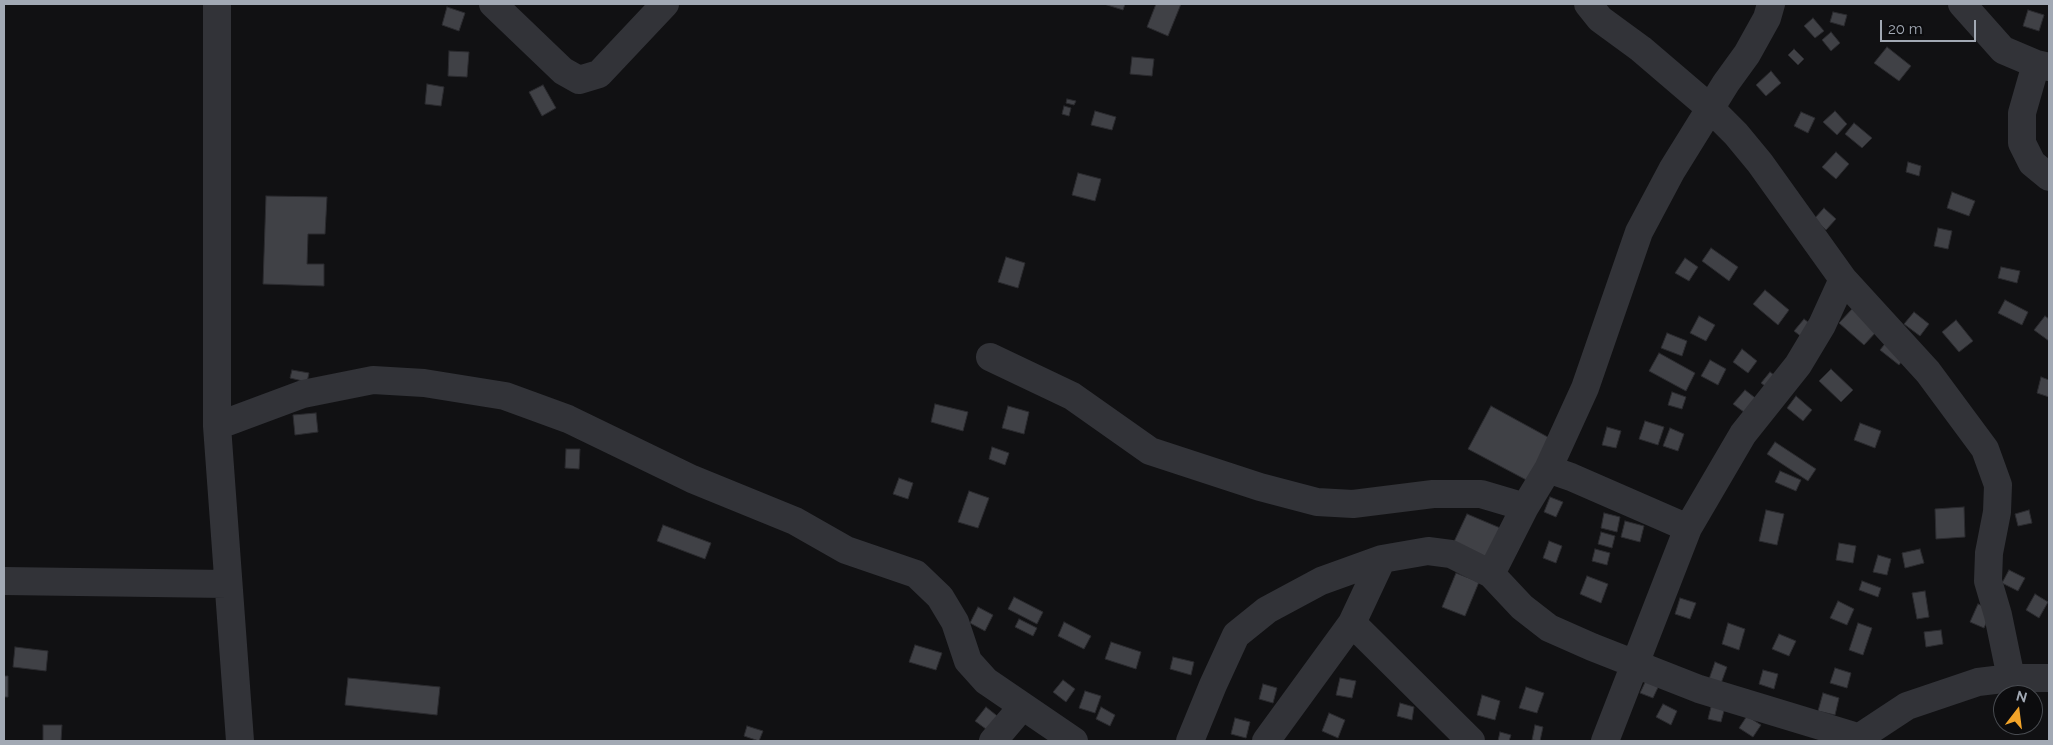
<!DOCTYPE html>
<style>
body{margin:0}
#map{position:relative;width:2053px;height:745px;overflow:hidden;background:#111113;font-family:Raleway,sans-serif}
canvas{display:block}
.frame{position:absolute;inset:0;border:5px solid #a2a9b4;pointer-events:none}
.north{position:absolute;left:1993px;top:685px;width:50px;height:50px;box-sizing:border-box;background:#0c0c0e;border:1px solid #484b50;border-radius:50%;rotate:15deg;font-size:14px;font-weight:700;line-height:20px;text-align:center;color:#a2a9b4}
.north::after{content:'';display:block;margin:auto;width:18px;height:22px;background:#f3a429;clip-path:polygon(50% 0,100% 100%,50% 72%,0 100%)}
.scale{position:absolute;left:1880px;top:20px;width:96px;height:22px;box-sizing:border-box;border:2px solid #a2a9b4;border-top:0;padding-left:6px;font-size:15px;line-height:18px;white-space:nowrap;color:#a2a9b4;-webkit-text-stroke:4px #0c0c0e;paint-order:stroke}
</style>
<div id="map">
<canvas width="2053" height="745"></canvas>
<div class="frame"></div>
<div class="north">N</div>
<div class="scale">20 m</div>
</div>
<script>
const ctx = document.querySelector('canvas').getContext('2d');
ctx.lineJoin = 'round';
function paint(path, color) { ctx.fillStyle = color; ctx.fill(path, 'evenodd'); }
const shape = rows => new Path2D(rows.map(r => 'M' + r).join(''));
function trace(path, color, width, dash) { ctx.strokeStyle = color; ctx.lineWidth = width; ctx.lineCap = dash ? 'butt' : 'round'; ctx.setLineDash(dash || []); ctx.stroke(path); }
const building = shape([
 [1104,4,1125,4,1123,10,1104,4],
 [1156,4,1181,4,1168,36,1147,27,1156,4],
 [447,7,465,13,459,31,442,25,447,7],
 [2028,10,2044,15,2039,31,2023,26,2028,10],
 [1833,12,1847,15,1844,26,1830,22,1833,12],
 [1813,18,1824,31,1815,38,1804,26,1813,18],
 [1831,32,1840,43,1831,51,1822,40,1831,32],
 [1887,47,1911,66,1899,81,1874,63,1887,47],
 [1794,49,1804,59,1798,65,1788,55,1794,49],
 [449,51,469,52,467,77,448,76,449,51],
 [1132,57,1154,59,1152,76,1130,74,1132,57],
 [1771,71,1781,83,1766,96,1756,85,1771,71],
 [427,84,444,87,441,106,425,104,427,84],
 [543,85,556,108,542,116,529,92,543,85],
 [1067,99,1076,101,1074,105,1066,103,1067,99],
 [1064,106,1071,108,1069,116,1062,114,1064,106],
 [1095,111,1116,117,1112,130,1091,125,1095,111],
 [1835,111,1847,124,1837,135,1823,122,1835,111],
 [1801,112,1815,118,1808,133,1794,126,1801,112],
 [1854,123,1872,138,1862,148,1845,134,1854,123],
 [1836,152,1849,164,1836,179,1822,167,1836,152],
 [1908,162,1921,166,1919,176,1906,172,1908,162],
 [1078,173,1101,179,1095,201,1072,195,1078,173],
 [1952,192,1975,201,1969,216,1947,208,1952,192],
 [266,196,327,197,325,234,308,234,307,264,324,264,324,286,263,284,266,196],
 [1824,208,1836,219,1826,230,1814,219,1824,208],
 [1938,228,1952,231,1948,249,1934,246,1938,228],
 [1711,248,1738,267,1729,281,1702,261,1711,248],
 [1006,257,1025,263,1018,288,998,282,1006,257],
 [1685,258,1698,267,1689,281,1675,273,1685,258],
 [2001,267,2020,271,2017,283,1998,278,2001,267],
 [1765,290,1789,310,1778,325,1753,304,1765,290],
 [2005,300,2028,312,2022,325,1998,313,2005,300],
 [1852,309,1877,331,1864,345,1839,323,1852,309],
 [1914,312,1929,324,1920,336,1904,324,1914,312],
 [1699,316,1715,325,1706,341,1690,333,1699,316],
 [2045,316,2049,319,2049,341,2034,330,2045,316],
 [1804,319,1817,329,1807,341,1794,331,1804,319],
 [1956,320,1973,341,1959,352,1942,332,1956,320],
 [1667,333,1687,341,1682,356,1661,348,1667,333],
 [1888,340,1907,354,1899,365,1880,350,1888,340],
 [1742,349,1757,361,1748,373,1733,362,1742,349],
 [1659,353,1695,373,1686,391,1649,371,1659,353],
 [1710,360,1726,369,1718,385,1701,376,1710,360],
 [1831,369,1853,390,1841,402,1819,381,1831,369],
 [292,370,309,373,307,382,290,378,292,370],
 [1770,372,1782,381,1773,392,1761,383,1770,372],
 [2041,377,2049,380,2049,397,2037,393,2041,377],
 [1745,390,1763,404,1752,418,1733,404,1745,390],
 [1672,392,1686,397,1682,409,1668,405,1672,392],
 [1796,396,1812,410,1803,421,1787,408,1796,396],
 [935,404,968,412,963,431,931,422,935,404],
 [1008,406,1029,412,1024,434,1002,428,1008,406],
 [1491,406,1555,441,1532,483,1468,449,1491,406],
 [316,413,318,432,295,435,293,415,316,413],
 [1645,421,1664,427,1658,445,1639,439,1645,421],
 [1860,423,1881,431,1875,448,1854,440,1860,423],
 [1607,427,1621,431,1616,448,1602,445,1607,427],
 [1670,428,1684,434,1678,451,1663,446,1670,428],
 [1775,442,1816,469,1808,481,1767,454,1775,442],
 [992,447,1009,453,1005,465,989,459,992,447],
 [566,449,580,449,579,469,565,468,566,449],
 [1780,471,1801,480,1796,491,1775,482,1780,471],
 [899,478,913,483,908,499,893,494,899,478],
 [969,491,989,498,978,528,958,522,969,491],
 [1550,497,1563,502,1556,517,1544,512,1550,497],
 [1964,507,1965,537,1936,539,1935,509,1964,507],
 [1766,510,1784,514,1777,545,1759,541,1766,510],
 [2029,510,2032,523,2018,526,2015,514,2029,510],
 [1604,513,1620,517,1617,532,1601,528,1604,513],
 [1467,514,1505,530,1490,563,1452,546,1467,514],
 [1625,521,1644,526,1640,542,1621,537,1625,521],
 [663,525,711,543,705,559,657,541,663,525],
 [1601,532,1615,536,1612,548,1598,544,1601,532],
 [1549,541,1562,546,1556,563,1543,558,1549,541],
 [1839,543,1856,546,1853,563,1836,560,1839,543],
 [1595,549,1610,553,1607,565,1592,561,1595,549],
 [1920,549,1924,563,1905,568,1902,553,1920,549],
 [1878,555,1891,559,1887,575,1873,572,1878,555],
 [2009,570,2025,578,2018,591,2002,583,2009,570],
 [1456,573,1479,582,1465,616,1442,607,1456,573],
 [1587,576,1608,584,1601,603,1580,594,1587,576],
 [1862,581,1881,588,1878,597,1859,590,1862,581],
 [1925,591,1929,617,1917,619,1912,593,1925,591],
 [2035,594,2048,602,2039,618,2026,610,2035,594],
 [1014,597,1043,612,1037,624,1008,609,1014,597],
 [1680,598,1696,603,1690,619,1675,614,1680,598],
 [1838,601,1854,609,1847,625,1830,618,1838,601],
 [1978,604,1992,610,1984,628,1970,622,1978,604],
 [978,607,993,615,985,631,970,623,978,607],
 [1019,619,1037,628,1033,636,1015,627,1019,619],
 [1064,622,1091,636,1084,649,1058,636,1064,622],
 [1728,623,1745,629,1739,650,1722,644,1728,623],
 [1858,623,1872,628,1863,655,1849,650,1858,623],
 [1941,630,1943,644,1926,647,1924,632,1941,630],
 [1779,634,1796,641,1789,656,1772,649,1779,634],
 [1111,642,1141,652,1136,669,1105,659,1111,642],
 [915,645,942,653,936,670,909,662,915,645],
 [15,647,48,651,46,671,13,667,15,647],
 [1173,657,1194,662,1191,675,1170,669,1173,657],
 [1715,662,1727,667,1720,686,1708,682,1715,662],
 [1835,668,1851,673,1847,688,1830,683,1835,668],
 [1763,670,1778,674,1774,689,1759,684,1763,670],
 [4,676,8,676,8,697,4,697,4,676],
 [1648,676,1661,681,1653,698,1640,693,1648,676],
 [348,678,440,687,437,715,345,705,348,678],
 [1340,678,1356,681,1352,698,1336,695,1340,678],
 [1063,680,1075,689,1066,702,1053,692,1063,680],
 [1263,684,1277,688,1273,703,1259,699,1263,684],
 [1526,687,1544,693,1537,713,1519,708,1526,687],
 [1085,691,1101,696,1095,713,1079,708,1085,691],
 [1823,693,1839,698,1835,715,1818,711,1823,693],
 [1482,695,1500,701,1495,720,1477,715,1482,695],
 [1400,703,1414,707,1412,720,1397,716,1400,703],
 [1712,703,1725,707,1721,722,1708,719,1712,703],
 [1663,704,1677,711,1671,725,1656,717,1663,704],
 [986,707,1001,719,990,732,975,721,986,707],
 [1101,707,1115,715,1110,726,1096,719,1101,707],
 [1329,713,1345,720,1338,738,1322,731,1329,713],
 [1747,716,1761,725,1753,737,1739,728,1747,716],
 [1235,718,1250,722,1246,738,1231,734,1235,718],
 [43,725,62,725,61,741,43,741,43,725],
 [1535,725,1543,727,1540,741,1532,740,1535,725],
 [747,726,763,731,759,741,744,736,747,726],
 [1500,732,1511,735,1509,741,1498,741,1500,732]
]);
const minor = shape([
 [217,4,217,426,240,741],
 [493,4,563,71,579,80,599,74,665,4],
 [1588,4,1600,19,1641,49,1710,108,1736,134,1760,163,1843,279,1928,372,1985,449,1998,485,1997,512,1989,553,1988,581,1998,615,2011,678],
 [1962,4,2003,50,2036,64,2049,67],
 [2036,64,2022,113,2022,143,2032,163,2049,177],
 [990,357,1072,396,1150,451,1260,487,1317,502,1353,504,1433,494,1481,494,1525,507],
 [217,426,303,394,373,380,424,383,505,396,568,419,692,479,795,521,846,550,916,574,940,597,955,622,968,661,986,681,1074,741],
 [1548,469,1571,477,1688,528],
 [1491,574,1525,507,1548,469,1585,388,1639,232,1672,170,1726,83,1747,54,1767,18,1771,4],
 [4,581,227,584],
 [1352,623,1471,741],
 [993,741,1022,707],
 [1190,741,1213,685,1236,635,1267,610,1321,581,1382,559,1428,551,1451,554,1491,574,1522,607,1549,628,1592,647,1699,689,1857,737],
 [1266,741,1352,623,1382,559],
 [1605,741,1688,528,1743,434,1798,365,1822,325,1843,279],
 [1854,741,1907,706,1978,682,2011,678,2049,678]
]);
paint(building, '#404146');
trace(building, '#2b2b2f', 1);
trace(minor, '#323338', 28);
</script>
